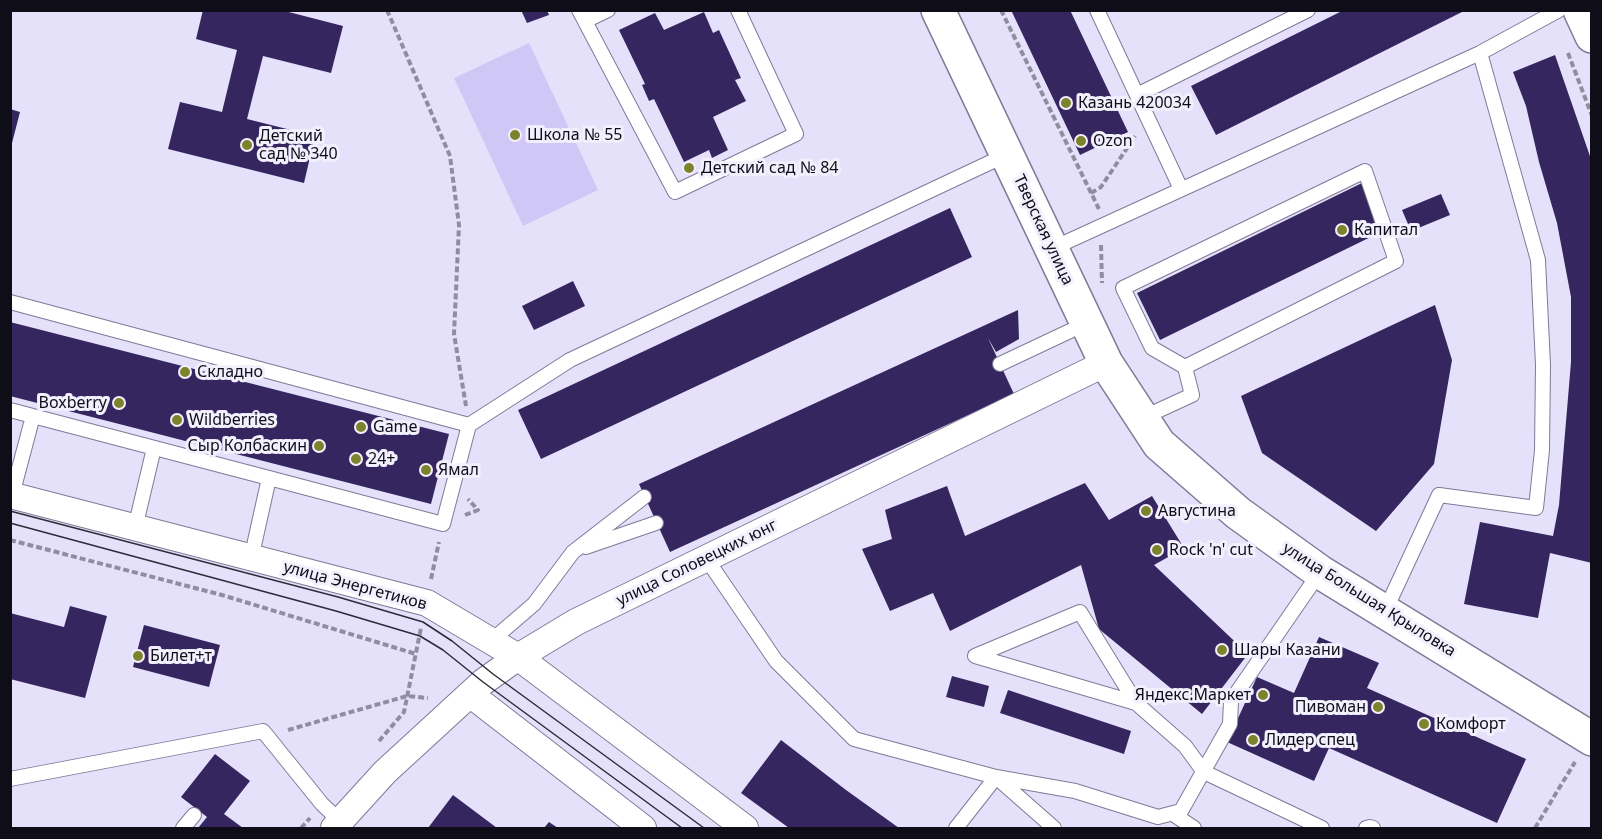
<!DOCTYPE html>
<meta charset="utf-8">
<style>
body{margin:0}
#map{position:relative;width:1602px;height:839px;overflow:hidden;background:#e5e1fb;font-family:"Noto Sans",sans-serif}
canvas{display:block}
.frame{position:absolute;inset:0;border:12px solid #0f0d18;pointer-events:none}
</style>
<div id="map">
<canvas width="1602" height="839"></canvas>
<div class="frame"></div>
</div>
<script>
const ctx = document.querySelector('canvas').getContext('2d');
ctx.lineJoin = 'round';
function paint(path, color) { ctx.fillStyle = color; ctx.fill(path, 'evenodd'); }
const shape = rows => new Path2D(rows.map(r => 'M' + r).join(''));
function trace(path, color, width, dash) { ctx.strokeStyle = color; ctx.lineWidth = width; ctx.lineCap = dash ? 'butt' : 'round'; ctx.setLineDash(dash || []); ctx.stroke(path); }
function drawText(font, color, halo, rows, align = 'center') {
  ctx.font = font + ' "Noto Sans",sans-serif'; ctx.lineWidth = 6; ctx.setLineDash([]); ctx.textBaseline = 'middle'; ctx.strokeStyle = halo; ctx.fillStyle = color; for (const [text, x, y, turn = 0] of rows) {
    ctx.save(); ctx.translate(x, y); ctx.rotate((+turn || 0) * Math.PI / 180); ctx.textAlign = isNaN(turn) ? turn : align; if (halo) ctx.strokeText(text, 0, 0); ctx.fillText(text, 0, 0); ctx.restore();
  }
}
const green = shape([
 [529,43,598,190,523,226,454,78]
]);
const building = shape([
 [203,10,281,10,343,26,331,73,263,56,247,119,315,136,304,183,168,149,180,102,222,112,237,50,196,39],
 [521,10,547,10,549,15,527,23],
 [1011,10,1070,10,1128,132,1080,155],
 [1344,10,1466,10,1216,135,1191,86],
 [704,12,713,33,719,30,741,78,735,80,746,101,713,117,728,150,712,158,709,150,684,162,654,99,649,101,642,85,645,84,619,30,655,13,664,30],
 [1555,55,1592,162,1592,563,1550,553,1538,618,1464,604,1480,522,1553,536,1559,505,1571,362,1571,297,1557,223,1539,162,1526,106,1513,72],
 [10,109,20,112,11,147,10,147],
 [1362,183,1385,230,1160,340,1137,293],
 [1441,194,1450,215,1411,231,1402,210],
 [950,208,972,257,541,459,518,410],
 [573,281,585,306,534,330,522,306],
 [1435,305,1452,360,1434,464,1376,531,1262,453,1241,396],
 [1018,310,1019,339,996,352,988,338,1014,394,670,552,639,484],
 [10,322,449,434,431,504,10,396],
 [1085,483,1109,520,1152,496,1184,548,1154,565,1248,654,1202,714,1099,629,1081,565,950,631,933,593,890,611,862,549,892,539,885,510,947,486,965,536],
 [70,606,107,616,85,698,10,679,10,613,64,627],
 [144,625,220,645,209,687,133,667],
 [1319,637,1379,663,1367,688,1526,759,1497,823,1329,748,1314,781,1227,742,1257,677,1294,693],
 [952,676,989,686,984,707,946,697],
 [1008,690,1131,731,1124,754,1000,713],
 [781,740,846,790,899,828,789,828,741,793],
 [215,754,250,781,224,814,243,828,198,828,207,817,181,797],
 [453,795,497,828,428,828],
 [549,822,558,828,544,828]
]);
const path = shape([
 [387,10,450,156,459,225,454,334,466,406],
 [1001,10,1099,209],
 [1568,53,1592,116],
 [1091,193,1101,187,1135,136],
 [1101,245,1102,283],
 [465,515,478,510,468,499],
 [10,540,222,595,416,654],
 [431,579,439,542],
 [288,730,407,696,428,698],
 [379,741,404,712,421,628],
 [301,828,310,818],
 [1535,828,1575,762]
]);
const service = shape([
 [579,10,675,192,796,134,738,10],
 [1097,10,1181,189],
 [585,21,608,10],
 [1137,95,1308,10],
 [1051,249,1480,53,1559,10],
 [10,302,469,425,443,524,269,478,251,559],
 [1000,364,1087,323],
 [10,410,269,478],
 [1142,418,1192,395,1185,367,1152,348,1123,288,1365,171,1396,261,1185,367],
 [469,425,570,360,1008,154],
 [12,495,33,416],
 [135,528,154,448],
 [586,547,656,523],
 [706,558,776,661,854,739,996,777,1075,791,1158,817,1181,811,1230,724,1231,701,1320,572],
 [1385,611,1439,495,1536,508,1542,450,1543,365,1538,260,1480,53],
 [491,641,534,604,573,552,644,497],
 [1136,703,975,656,1080,612,1136,703,1185,746,1204,772,1322,828],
 [10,779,263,731,322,804,343,824],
 [1173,814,1194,828],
 [183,828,194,815],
 [956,828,996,777,1054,828],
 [1366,828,1370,827,1373,828]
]);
const minor = shape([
 [10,495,427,603,518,657,745,828],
 [470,694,643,828],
 [334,828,385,772,483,682,518,657,576,622,1106,363]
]);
const tertiary = shape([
 [938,10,1106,363,1159,444,1238,513,1320,572,1592,739]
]);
const secondary = shape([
 [1580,10,1592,36]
]);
const tram = shape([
 [10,511,338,597,423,622,452,641,493,674,704,828],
 [10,523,336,611,420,636,443,650,483,682,682,828]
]);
const markers = [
 [1066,103,6,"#7d822d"],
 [515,135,6,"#7d822d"],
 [1081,141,6,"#7d822d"],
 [247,145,6,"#7d822d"],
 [689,168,6,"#7d822d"],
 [1342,230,6,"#7d822d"],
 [185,372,6,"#7d822d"],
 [119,403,6,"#7d822d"],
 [177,420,6,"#7d822d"],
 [361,427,6,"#7d822d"],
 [319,446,6,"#7d822d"],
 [356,459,6,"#7d822d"],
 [426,470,6,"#7d822d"],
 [1146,511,6,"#7d822d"],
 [1157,550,6,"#7d822d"],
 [1222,650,6,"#7d822d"],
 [138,656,6,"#7d822d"],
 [1263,695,6,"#7d822d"],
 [1378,707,6,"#7d822d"],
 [1424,724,6,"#7d822d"],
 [1253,740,6,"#7d822d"]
];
const poiNames = [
 ["Казань 420034",1078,103],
 ["Школа № 55",527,135],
 ["Детский",259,136],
 ["сад № 340",259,154],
 ["Ozon",1093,141],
 ["Детский сад № 84",701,168],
 ["Капитал",1354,230],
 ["Складно",197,372],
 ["Boxberry",107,403,"right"],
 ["Wildberries",189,420],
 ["Game",373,427],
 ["Сыр Колбаскин",307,446,"right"],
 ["24+",368,459],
 ["Ямал",438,470],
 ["Августина",1158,511],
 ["Rock 'n' cut",1169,550],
 ["Шары Казани",1234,650],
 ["Билет+т",150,656],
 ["Яндекс.Маркет",1251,695,"right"],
 ["Пивоман",1366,707,"right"],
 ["Комфорт",1436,724],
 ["Лидер спец",1265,740]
];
const streetNames = [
 ["Тверская улица",1043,230,65],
 ["улица Соловецких юнг",697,563,-26],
 ["улица Энергетиков",355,586,15],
 ["улица Большая Крыловка",1369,600,32]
];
paint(green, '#cfc8f7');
paint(building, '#362660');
trace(service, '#7f7a97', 16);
trace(minor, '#7f7a97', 28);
trace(tertiary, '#7f7a97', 36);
trace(secondary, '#7f7a97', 36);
trace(path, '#908da1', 4, [6, 3]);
trace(service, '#fff', 14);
trace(minor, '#fff', 26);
trace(tertiary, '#fff', 33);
trace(secondary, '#fff', 33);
trace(tram, '#2d2b38', 1.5);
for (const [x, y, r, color] of markers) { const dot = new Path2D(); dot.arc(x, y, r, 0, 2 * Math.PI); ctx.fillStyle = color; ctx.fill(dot); trace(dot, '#f2f0fd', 2); }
drawText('16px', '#0f0d18', '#f2f0fd', poiNames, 'left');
drawText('16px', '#0f0d18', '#f2f0fd', streetNames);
</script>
